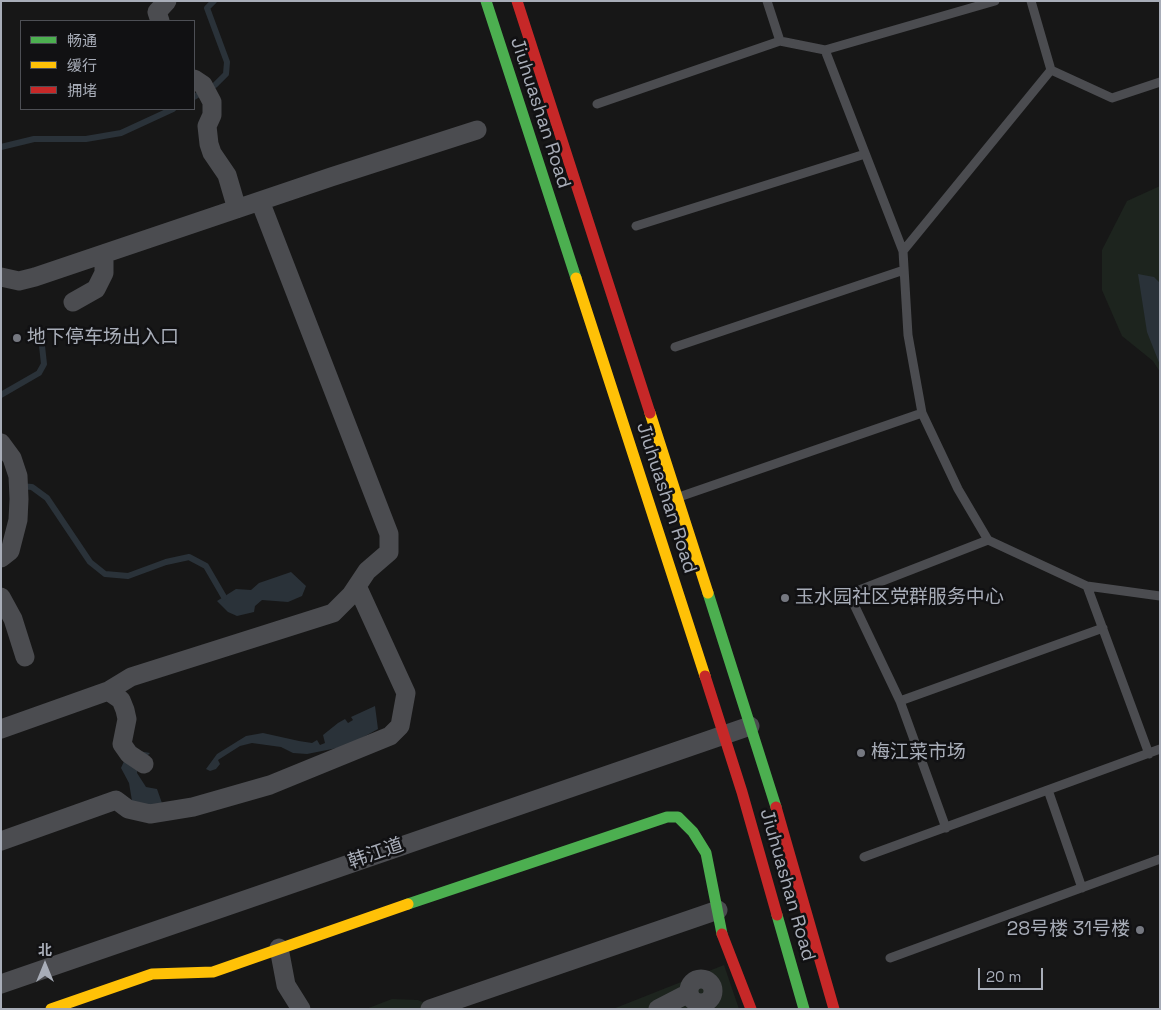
<!DOCTYPE html>
<meta charset="utf-8">
<style>
body{margin:0}
#map{position:relative;width:1161px;height:1010px;overflow:hidden;background:#171717;font-family:"Space Grotesk","Noto Sans SC",sans-serif}
canvas{display:block}
.frame{position:absolute;inset:0;border:2px solid #a8adb8;pointer-events:none}
.legend{position:absolute;left:20px;top:20px;width:175px;height:90px;box-sizing:border-box;background:#111113;border:1px solid #4d4f55;margin:0;padding:6px 9px;list-style:none;font-size:15px;color:#a8adb8}
.legend li{display:flex;align-items:center;gap:10px;height:25px}
.legend b{width:25px;border:1px solid #4d4f55}
.north{position:absolute;left:20px;top:940px;width:50px;height:50px;-webkit-text-stroke:4px #111113;paint-order:stroke;rotate:0deg;font-size:14px;font-weight:700;line-height:20px;text-align:center;color:#a8adb8}
.north::after{content:'';display:block;margin:auto;width:18px;height:22px;background:#a8adb8;clip-path:polygon(50% 0,100% 100%,50% 72%,0 100%)}
.scale{position:absolute;left:978px;top:968px;width:65px;height:22px;box-sizing:border-box;border:2px solid #a8adb8;border-top:0;padding-left:6px;font-size:15px;line-height:18px;white-space:nowrap;color:#a8adb8;-webkit-text-stroke:4px #111113;paint-order:stroke}
</style>
<div id="map">
<canvas width="1161" height="1010"></canvas>
<div class="frame"></div>
<ul class="legend">
<li><b style="height:6px;background:#4caf50"></b>畅通</li>
<li><b style="height:6px;background:#ffc107"></b>缓行</li>
<li><b style="height:6px;background:#c62828"></b>拥堵</li>
</ul>
<div class="north">北</div>
<div class="scale">20 m</div>
</div>
<script>
const ctx = document.querySelector('canvas').getContext('2d');
ctx.lineJoin = 'round';
function paint(path, color) { ctx.fillStyle = color; ctx.fill(path, 'evenodd'); }
const shape = rows => new Path2D(rows.map(r => 'M' + r).join(''));
function trace(path, color, width, dash) { ctx.strokeStyle = color; ctx.lineWidth = width; ctx.lineCap = dash ? 'butt' : 'round'; ctx.setLineDash(dash || []); ctx.stroke(path); }
function drawText(font, color, halo, rows, align = 'center') {
  ctx.font = font + ' "Space Grotesk","Noto Sans SC",sans-serif'; ctx.lineWidth = 5; ctx.setLineDash([]); ctx.textBaseline = 'middle'; ctx.strokeStyle = halo; ctx.fillStyle = color; for (const [text, x, y, turn = 0] of rows) {
    ctx.save(); ctx.translate(x, y); ctx.rotate((+turn || 0) * Math.PI / 180); ctx.textAlign = isNaN(turn) ? turn : align; if (halo) ctx.strokeText(text, 0, 0); ctx.fillText(text, 0, 0); ctx.restore();
  }
}
const green = shape([
 [1160,186,1160,372,1153,361,1122,336,1102,290,1102,250,1127,201],
 [724,965,739,1009,613,1009],
 [392,999,418,1000,437,1009,366,1009]
]);
const water = shape([
 [1138,274,1154,277,1160,283,1160,365,1147,332],
 [291,572,306,586,302,596,288,602,262,600,255,606,254,612,237,616,228,612,217,601,236,589,251,590,259,583],
 [375,706,378,729,347,746,307,754,293,753,281,747,252,743,240,746,218,760,220,764,216,769,210,771,206,769,217,754,246,736,263,733,299,741,312,743,317,740,320,745,325,743,323,735,338,723,345,719,348,723,353,720,351,717],
 [139,751,150,753,138,765,137,773,146,787,157,789,163,806,154,807,132,801,129,783,121,768,125,759]
]);
const stream = shape([
 [194,97,215,85,226,74,227,62,207,8,214,1],
 [1,147,34,139,86,139,121,133,173,109],
 [1,395,39,373,44,364,42,346],
 [19,486,32,487,47,498,90,562,105,574,128,576,166,562,189,557,206,566,224,597]
]);
const lane = shape([
 [767,1,780,41,825,50,903,251,908,335,922,413,958,489,988,540,1087,586,1160,596],
 [825,50,995,1],
 [1051,70,1112,98,1160,82],
 [597,104,780,41],
 [636,226,865,154],
 [903,251,1051,70,1031,1],
 [675,347,904,270],
 [679,497,922,413],
 [1087,586,1149,754],
 [900,701,849,594,988,540],
 [1048,790,1082,888],
 [946,828,900,701,1103,628],
 [864,857,1160,749],
 [890,958,1160,859]
]);
const street = shape([
 [160,21,157,12,167,1],
 [194,79,203,85,212,102,212,115,207,126,209,144,212,153,227,175,237,209],
 [1,277,19,281,35,277,331,177,477,130],
 [73,302,96,289,104,273,104,254],
 [1,443,12,458,18,476,19,499,18,520,10,551,1,558],
 [1,597,13,619,25,657],
 [108,691,121,700,125,710,127,719,122,744,129,754,144,764],
 [1,729,108,691,131,677,333,613,351,595,367,571,389,552,389,534,260,201],
 [1,841,116,800,128,809,150,814,193,807,270,785,390,736,400,726,406,693,357,586],
 [279,948,286,985,301,1009],
 '689 991a12 12 0 1 1 24 0a12 12 0 1 1-24 0Z',
 [1,984,750,726],
 [430,1009,718,910],
 [658,1009,689,993]
]);
const fast = shape([
 [486,1,576,278],
 [708,593,776,807],
 [408,904,667,817,678,817,693,832,706,853,722,934],
 [777,915,804,1009]
]);
const slow = shape([
 [576,278,705,676],
 [650,413,708,593],
 [51,1009,152,974,213,972,408,904]
]);
const jam = shape([
 [517,1,650,413],
 [705,676,742,792,777,915],
 [776,807,834,1009],
 [722,934,751,1009]
]);
const markers = [
 [17,338,5,"#757880"],
 [785,598,5,"#757880"],
 [861,753,5,"#757880"],
 [1140,930,5,"#757880"]
];
const streetNames = [
 ["Jiuhuashan Road",540,113,72],
 ["Jiuhuashan Road",666,498,72],
 ["韩江道",376,854,-19],
 ["Jiuhuashan Road",787,885,74]
];
const poiNames = [
 ["地下停车场出入口",27,338],
 ["玉水园社区党群服务中心",795,598],
 ["梅江菜市场",871,753],
 ["28号楼 31号楼",1130,930,"right"]
];
paint(green, '#1d241e');
paint(water, '#2a3239');
trace(stream, '#2a3239', 6);
trace(lane, '#4b4c50', 9);
trace(street, '#4b4c50', 19);
trace(fast, '#4caf50', 11);
trace(slow, '#ffc107', 11);
trace(jam, '#c62828', 11);
for (const [x, y, r, color] of markers) { const dot = new Path2D(); dot.arc(x, y, r, 0, 2 * Math.PI); ctx.fillStyle = color; ctx.fill(dot); trace(dot, '#111113', 2); }
drawText('19px', '#a8adb8', '#111113', streetNames);
drawText('19px', '#a8adb8', '#111113', poiNames, 'left');
</script>
